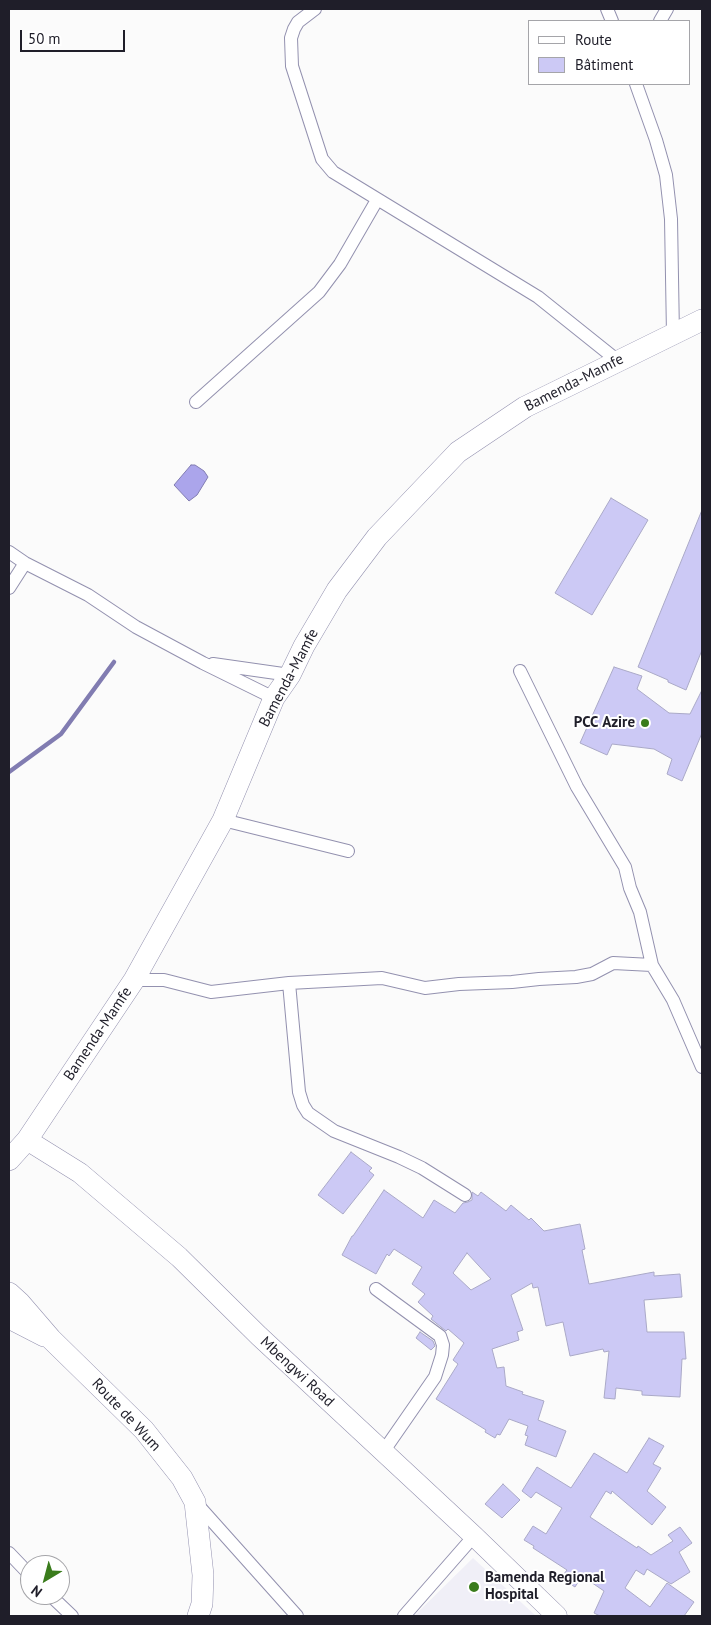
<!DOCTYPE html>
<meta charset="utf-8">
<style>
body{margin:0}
#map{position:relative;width:711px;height:1625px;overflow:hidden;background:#fbfbfb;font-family:"PT Sans",sans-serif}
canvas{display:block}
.frame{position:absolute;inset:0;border:10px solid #1f1e29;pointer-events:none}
.legend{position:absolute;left:528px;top:20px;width:162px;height:65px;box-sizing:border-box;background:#fff;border:1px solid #a5a5a9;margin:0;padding:6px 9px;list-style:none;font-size:15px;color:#1f1e29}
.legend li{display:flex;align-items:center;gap:10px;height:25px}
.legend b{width:25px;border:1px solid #a5a5a9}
.north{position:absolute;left:20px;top:1555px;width:50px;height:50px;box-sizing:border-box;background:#fff;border:1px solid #a5a5a9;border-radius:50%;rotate:217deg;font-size:14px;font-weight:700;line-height:20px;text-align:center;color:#1f1e29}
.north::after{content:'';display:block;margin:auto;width:18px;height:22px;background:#3a7c1c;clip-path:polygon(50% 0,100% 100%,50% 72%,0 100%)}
.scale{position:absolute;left:20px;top:30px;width:105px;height:22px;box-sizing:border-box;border:2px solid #1f1e29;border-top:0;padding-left:6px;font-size:15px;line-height:18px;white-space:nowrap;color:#1f1e29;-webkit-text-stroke:4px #fff;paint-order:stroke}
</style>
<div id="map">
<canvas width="711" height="1625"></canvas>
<div class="frame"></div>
<ul class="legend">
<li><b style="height:6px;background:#fff"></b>Route</li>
<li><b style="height:14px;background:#ccc9f5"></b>Bâtiment</li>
</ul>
<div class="north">N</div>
<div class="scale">50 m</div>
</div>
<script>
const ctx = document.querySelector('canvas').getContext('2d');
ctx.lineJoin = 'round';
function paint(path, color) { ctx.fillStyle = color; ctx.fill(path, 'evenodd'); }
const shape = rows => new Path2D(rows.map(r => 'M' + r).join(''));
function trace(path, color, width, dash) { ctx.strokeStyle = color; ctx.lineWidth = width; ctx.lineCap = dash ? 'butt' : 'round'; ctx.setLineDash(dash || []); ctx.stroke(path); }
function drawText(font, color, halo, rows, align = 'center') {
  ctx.font = font + ' "PT Sans",sans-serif'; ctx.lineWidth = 4; ctx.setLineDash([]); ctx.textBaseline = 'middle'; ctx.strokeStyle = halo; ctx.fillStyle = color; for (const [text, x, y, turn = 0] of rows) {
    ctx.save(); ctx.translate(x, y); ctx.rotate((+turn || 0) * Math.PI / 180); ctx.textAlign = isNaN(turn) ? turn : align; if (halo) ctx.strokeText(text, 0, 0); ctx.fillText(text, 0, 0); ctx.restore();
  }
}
const built = shape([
 [473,1558,536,1616,414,1616]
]);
const water = shape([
 [191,465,195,465,204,471,208,477,197,495,189,501,174,485,191,465]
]);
const stream = shape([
 [9,772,61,734,114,662]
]);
const building = shape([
 [611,498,648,520,592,615,555,593,611,498],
 [702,510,702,650,686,690,668,682,668,680,638,667,702,510],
 [614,667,642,676,637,689,669,713,690,714,702,690,702,733,682,781,667,774,672,759,654,749,612,744,607,755,580,743,614,667],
 [351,1152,372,1168,369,1171,374,1175,343,1214,318,1195,351,1152],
 [384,1190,423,1218,434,1200,455,1213,463,1203,468,1202,472,1200,472,1192,478,1196,481,1192,506,1211,511,1205,529,1220,531,1218,544,1231,580,1224,585,1249,582,1250,589,1284,654,1272,654,1276,680,1274,682,1297,644,1300,647,1332,684,1332,686,1359,682,1359,680,1397,642,1395,642,1391,616,1388,615,1399,604,1398,609,1351,604,1352,603,1349,570,1356,563,1322,546,1326,538,1287,533,1288,532,1283,511,1295,523,1330,517,1332,519,1340,492,1349,497,1368,504,1367,506,1386,523,1392,522,1394,544,1401,538,1420,566,1431,556,1457,525,1445,528,1436,525,1435,528,1426,509,1419,500,1435,497,1434,495,1438,485,1432,486,1430,436,1399,458,1364,453,1360,464,1343,448,1329,446,1331,431,1319,433,1316,418,1302,425,1294,412,1284,422,1267,394,1249,389,1256,387,1254,376,1274,342,1255,352,1236,353,1236,384,1190],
 [467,1253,491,1279,471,1290,453,1273,467,1253],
 [420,1332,433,1341,435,1346,431,1350,416,1338,420,1332],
 [649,1438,664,1446,653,1464,661,1468,647,1491,666,1507,652,1525,612,1491,611,1494,606,1491,590,1517,637,1548,638,1546,651,1555,673,1541,668,1535,680,1527,692,1543,679,1552,690,1572,671,1584,647,1569,644,1575,636,1570,625,1588,650,1607,667,1583,694,1602,684,1616,600,1616,594,1613,604,1591,582,1576,575,1587,561,1578,567,1570,533,1548,534,1546,524,1540,533,1526,546,1534,562,1508,536,1492,531,1498,522,1491,537,1467,571,1488,594,1453,627,1473,649,1438],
 [503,1484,520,1500,502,1518,485,1504,503,1484]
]);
const minor = shape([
 [315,9,298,22,294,29,291,38,292,66,322,159,333,172,538,297,618,361],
 [607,9,612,21],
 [660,21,667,9],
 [636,84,656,140,666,175,671,219,673,335],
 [196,402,319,292,340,264,377,200],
 [9,552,25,563,88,595,136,627,203,663,274,698],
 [9,588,25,563],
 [213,664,290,675],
 [520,671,577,787,625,867,630,888,640,912,652,965,673,1000,702,1067],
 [223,820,348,851],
 [134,980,164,980,211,992,289,983,382,978,425,988,459,984,512,982,539,979,576,977,592,974,613,963,652,965],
 [289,983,299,1092,303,1105,308,1113,334,1131,399,1157,422,1168,465,1195],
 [376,1289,440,1336,443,1345,442,1355,435,1377,383,1452],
 [196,1503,297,1616],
 [9,1553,30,1575],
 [50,1595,72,1616],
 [404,1616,474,1536]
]);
const primary = shape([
 [27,1140,80,1173,179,1257,259,1336,474,1536,557,1616]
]);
const trunk = shape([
 [9,1160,27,1140,134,980,223,820,274,698,290,675,304,646,337,590,377,537,458,452,525,407,702,320],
 [9,1293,20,1303,51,1339,144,1430,182,1478,195,1502,203,1575,202,1604,198,1616],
 [9,1318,44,1336]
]);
const markers = [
 [645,723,5,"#3a7c1c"],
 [474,1587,6,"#3a7c1c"]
];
const streetNames = [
 ["Bamenda-Mamfe",574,383,-27],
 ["Bamenda-Mamfe",289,678,-62],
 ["Bamenda-Mamfe",98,1034,-56],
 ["Mbengwi Road",297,1372,43],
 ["Route de Wum",126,1415,47]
];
const poiNames = [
 ["PCC Azire",635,723],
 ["Bamenda Regional",485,1578,"left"],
 ["Hospital",485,1595,"left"]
];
paint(built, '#f0eff7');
paint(water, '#aba5eb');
trace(water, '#817cb1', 1);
trace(stream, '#817cb1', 4.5);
paint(building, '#ccc9f5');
trace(building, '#aaa9c7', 1);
trace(minor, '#9391af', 14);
trace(primary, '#9391af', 21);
trace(trunk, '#9391af', 22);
trace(minor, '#fff', 12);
trace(primary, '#fff', 20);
trace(trunk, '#fff', 21);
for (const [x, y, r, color] of markers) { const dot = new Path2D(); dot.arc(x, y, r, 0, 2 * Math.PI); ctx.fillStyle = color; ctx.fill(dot); trace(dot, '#fff', 2); }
drawText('15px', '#1f1e29', '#fff', streetNames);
drawText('bold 15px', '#1f1e29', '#fff', poiNames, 'right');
</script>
